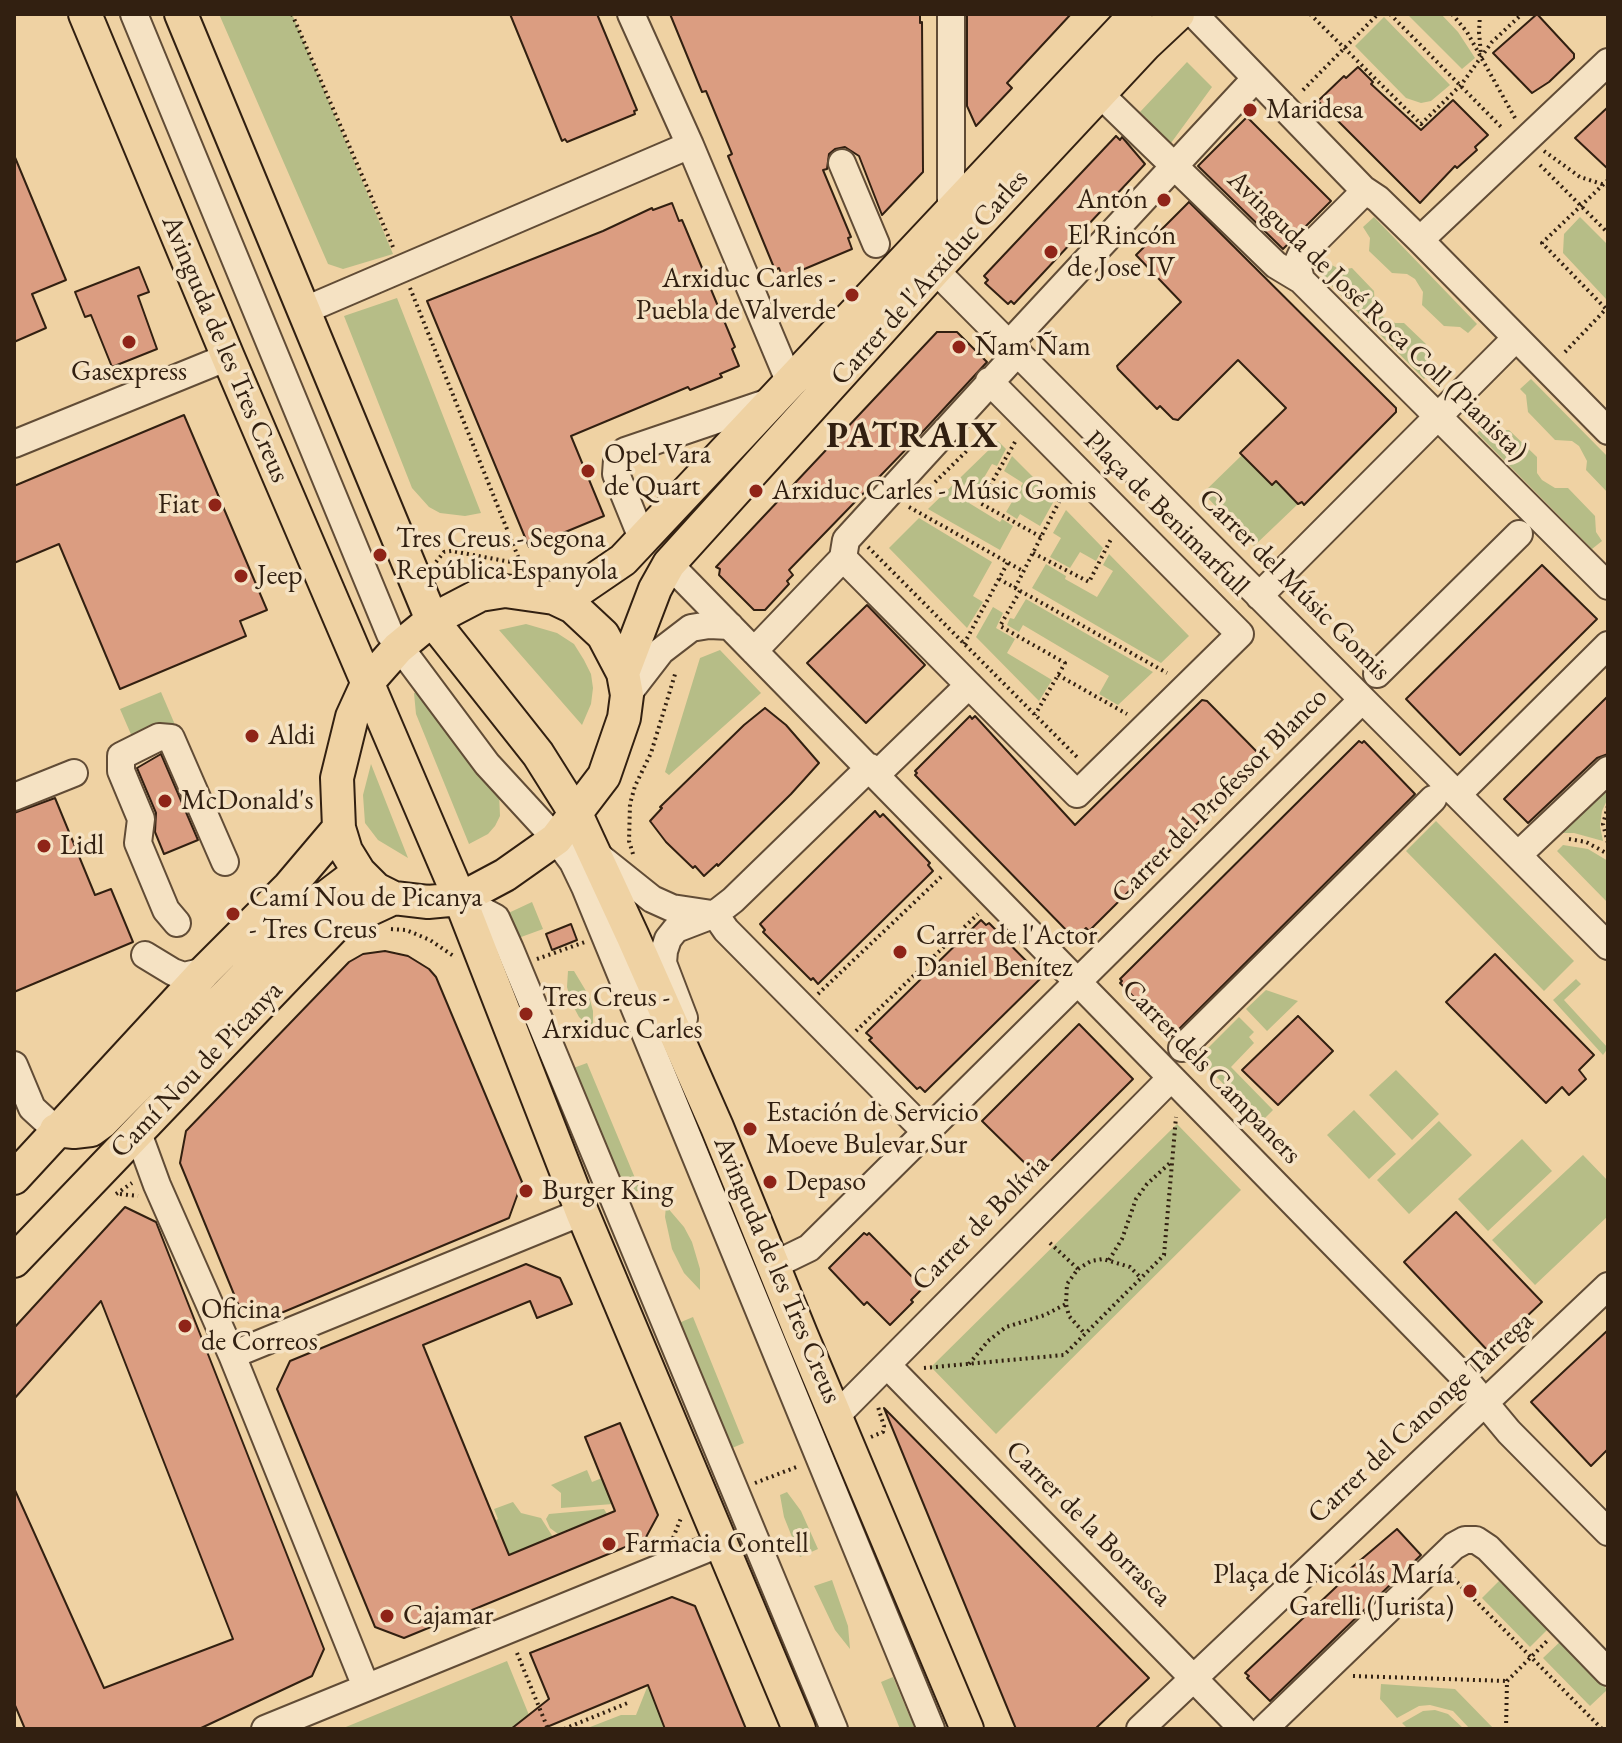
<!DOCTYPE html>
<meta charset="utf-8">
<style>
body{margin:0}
#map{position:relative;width:1622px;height:1743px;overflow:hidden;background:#efd2a3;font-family:"EB Garamond",serif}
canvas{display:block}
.frame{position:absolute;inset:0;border:16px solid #322011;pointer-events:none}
</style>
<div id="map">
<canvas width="1622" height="1743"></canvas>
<div class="frame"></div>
</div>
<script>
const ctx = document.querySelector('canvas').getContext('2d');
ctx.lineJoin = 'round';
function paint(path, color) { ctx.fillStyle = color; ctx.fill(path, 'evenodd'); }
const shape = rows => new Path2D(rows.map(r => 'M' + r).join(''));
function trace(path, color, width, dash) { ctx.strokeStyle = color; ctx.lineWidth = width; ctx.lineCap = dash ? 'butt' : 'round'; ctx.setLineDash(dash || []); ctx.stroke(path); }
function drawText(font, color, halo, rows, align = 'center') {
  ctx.font = font + ' "EB Garamond",serif'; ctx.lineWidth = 7; ctx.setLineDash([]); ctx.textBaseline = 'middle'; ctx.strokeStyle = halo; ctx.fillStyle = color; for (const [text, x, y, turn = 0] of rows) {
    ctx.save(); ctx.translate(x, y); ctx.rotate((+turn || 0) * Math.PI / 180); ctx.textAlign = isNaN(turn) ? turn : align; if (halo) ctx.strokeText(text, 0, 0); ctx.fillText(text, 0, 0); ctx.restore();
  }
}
const green = shape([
 [219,14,292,14,393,254,343,269,328,264],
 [1407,14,1441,14,1458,32,1475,58,1462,69],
 [1384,17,1450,85,1431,101,1421,103,1406,98,1355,46],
 [1187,62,1212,87,1171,143,1140,112],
 [1374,217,1477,324,1468,333,1460,327,1444,326,1422,305,1423,292,1415,279,1407,274,1392,273,1369,251,1370,238,1363,227],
 [1580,217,1608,245,1608,297,1606,299,1563,253,1564,234],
 [1328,263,1341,270,1352,268,1374,291,1375,308,1380,315,1395,323,1404,323,1426,344,1427,361,1433,369,1424,379,1319,273],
 [397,298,481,513,465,516,440,513,429,507,412,488,344,316],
 [1531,379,1608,457,1608,493,1586,470,1587,461,1579,446,1572,441,1555,440,1528,412,1526,395,1520,389],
 [1486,424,1496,430,1509,430,1537,457,1537,473,1542,480,1555,488,1568,488,1595,516,1596,532,1602,541,1592,549,1477,433],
 [998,441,1006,449,997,466,992,464,969,503,1000,522,1002,519,1013,526,1000,550,928,509],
 [1242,455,1272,485,1276,481,1298,504,1254,546,1203,493],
 [1012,456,1055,499,1040,526,1020,514,1017,519,1006,512,1023,483,1004,471],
 [1066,510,1103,548,1096,561,1080,552,1070,568,1050,557,1061,538,1053,533],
 [919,518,992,562,973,596,983,602,967,628,889,548],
 [1109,554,1189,636,1161,663,1032,588,1046,564,1066,576,1065,579,1097,597,1113,571,1103,565],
 [1026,599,1153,672,1118,705,1099,694,1109,676,1023,625,1019,632,1007,625,1010,618,1014,619],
 [993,607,1003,613,996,628,1015,639,1007,653,1052,680,1039,701,976,637],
 [526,624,557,633,574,644,584,660,591,674,593,688,591,704,582,725,499,630],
 [720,650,761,693,669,775,665,772,700,658],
 [161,692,182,741,133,739,120,709],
 [418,692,499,793,500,816,495,826,488,834,469,844,416,714,414,693],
 [371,764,408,858,378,840,365,823,363,795],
 [1608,782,1608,798,1602,811,1600,826,1603,841,1574,833,1559,833],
 [1436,821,1574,961,1544,991,1406,851],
 [1563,845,1588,849,1608,861,1608,903,1557,851],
 [532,902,543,929,513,940,502,916],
 [568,971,574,971,589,996,593,1011,593,1030,579,1017,571,1002,567,987],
 [1576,979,1581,984,1564,1000,1608,1048,1603,1055,1553,1000],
 [1266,990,1298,1001,1267,1031,1246,1009],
 [1239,1017,1254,1032,1249,1037,1254,1043,1231,1067,1273,1110,1261,1122,1198,1058],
 [587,1063,640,1190,621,1198,568,1070],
 [1396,1070,1439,1114,1412,1140,1369,1095],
 [1354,1110,1396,1154,1369,1179,1327,1135],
 [1439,1121,1472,1155,1409,1214,1377,1180],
 [1177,1124,1241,1190,996,1434,931,1367],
 [1522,1139,1552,1171,1488,1231,1458,1199],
 [1583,1155,1608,1181,1608,1216,1535,1285,1492,1240],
 [666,1206,684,1227,692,1242,700,1269,700,1290,684,1273,672,1249,665,1217],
 [693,1317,744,1443,725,1451,674,1325],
 [587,1470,592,1482,602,1478,613,1504,561,1508,561,1493,551,1485],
 [787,1492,801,1511,818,1549,800,1557,784,1517,780,1495],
 [513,1502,521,1513,541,1518,553,1537,509,1555,495,1521,498,1519,494,1509],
 [604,1509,607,1514,558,1534,550,1528,546,1519,549,1514],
 [1507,1579,1552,1625,1530,1647,1482,1598,1499,1581,1502,1584],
 [832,1580,848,1626,850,1649,835,1630,814,1586],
 [1564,1638,1607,1682,1604,1686,1607,1690,1590,1706,1543,1658],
 [507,1661,529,1715,511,1729,341,1729],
 [893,1677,915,1729,900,1729,881,1682],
 [1381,1684,1455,1689,1494,1729,1470,1729,1453,1711,1430,1705,1419,1706,1397,1718,1380,1699],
 [648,1685,665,1729,585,1729,621,1715,636,1715],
 [1435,1710,1448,1714,1464,1729,1408,1729,1402,1723,1423,1711]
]);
const building = shape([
 [510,14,597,14,637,110,634,111,635,114,567,142,565,139,562,141,510,14],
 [670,14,920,14,920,23,922,22,923,172,882,215,859,156,845,147,835,149,829,154,827,169,823,170,851,237,848,238,852,249,783,278,779,268,775,270,728,156,732,154,706,91,702,92,670,14],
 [1071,14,1007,83,1012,88,976,126,967,106,967,15,1071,14],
 [1537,14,1574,54,1574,58,1549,82,1532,93,1493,53,1537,14],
 [1358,67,1373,82,1371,84,1421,130,1453,100,1488,135,1475,147,1477,150,1457,168,1455,166,1420,203,1318,101,1344,76,1346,78,1358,67],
 [1608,107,1608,169,1575,138,1608,107],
 [1247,117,1331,201,1283,249,1198,166,1247,117],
 [1116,136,1120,140,1122,137,1145,164,1014,304,1011,301,1008,304,985,283,988,280,984,276,1116,136],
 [14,155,66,280,32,294,46,328,14,342,14,155],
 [1189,202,1396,408,1396,412,1304,505,1302,502,1298,504,1276,481,1272,485,1240,453,1286,408,1238,360,1178,420,1173,419,1160,406,1157,409,1118,369,1117,366,1181,302,1136,255,1189,202],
 [672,203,679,221,682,220,685,227,735,347,732,349,739,366,720,374,722,377,690,390,688,387,571,436,604,516,529,547,427,301,603,231,652,208,653,210,672,203],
 [139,267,149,292,138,296,157,349,112,367,91,315,85,317,75,292,139,267],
 [937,332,957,332,987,362,916,439,789,570,793,575,787,581,789,584,765,610,754,610,719,575,720,569,716,567,937,332],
 [184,415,267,610,240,621,246,636,120,689,59,544,14,563,14,486,184,415],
 [1542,565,1597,619,1460,755,1406,699,1542,565],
 [867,605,925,665,866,723,807,663,867,605],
 [1608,696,1608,754,1597,758,1528,823,1504,799,1608,696],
 [1202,700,1207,701,1261,756,1259,757,1261,760,1089,931,1086,928,1078,937,1073,932,1070,934,915,775,917,773,915,771,970,716,972,719,975,716,1075,825,1202,700],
 [765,708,786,725,819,763,791,794,718,866,717,864,704,876,695,866,693,868,666,842,650,821,662,808,660,807,744,725,765,708],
 [1359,741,1362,743,1364,741,1415,794,1172,1036,1120,983,1122,981,1120,979,1359,741],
 [161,754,198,840,164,854,155,832,156,813,137,768,161,754],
 [55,798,95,895,111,889,133,942,14,992,14,813,55,798],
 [875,811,880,817,883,814,930,863,928,865,933,871,818,984,813,978,811,980,763,932,765,930,760,924,875,811],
 [981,920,986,925,989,923,1037,972,1035,974,1040,979,925,1092,920,1087,917,1089,869,1040,872,1038,866,1033,981,920],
 [571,924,577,940,552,950,546,934,571,924],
 [385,951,408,956,429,969,436,977,522,1182,509,1218,269,1318,238,1304,180,1163,186,1131,349,962,363,954,385,951],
 [1495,954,1594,1055,1579,1070,1586,1079,1569,1095,1562,1087,1546,1103,1446,1002,1495,954],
 [1298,1016,1333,1051,1278,1105,1242,1070,1298,1016],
 [1079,1024,1133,1079,1037,1175,982,1121,1079,1024],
 [125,1207,156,1222,324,1649,312,1676,199,1729,25,1729,14,1703,14,1488,104,1688,233,1639,101,1301,14,1399,14,1328,125,1207],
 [1456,1212,1542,1302,1489,1352,1404,1262,1456,1212],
 [864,1233,867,1235,869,1233,923,1288,911,1300,913,1302,890,1325,867,1302,864,1305,829,1268,864,1233],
 [526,1264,560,1278,572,1304,537,1318,530,1301,423,1345,509,1555,615,1511,585,1437,620,1423,658,1515,645,1539,404,1638,375,1627,277,1389,290,1361,526,1264],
 [1608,1330,1608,1449,1591,1466,1531,1402,1608,1330],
 [884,1408,1149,1678,1095,1729,1016,1729,884,1408],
 [1397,1529,1421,1555,1270,1701,1247,1678,1249,1676,1245,1673,1352,1572,1350,1569,1397,1529],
 [672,1597,695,1606,746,1729,665,1729,648,1685,542,1729,511,1729,549,1699,530,1653,672,1597]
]);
const path = shape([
 [292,14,393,247],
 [1310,14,1421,124,1461,85,1492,42,1522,14],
 [1390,14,1503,129],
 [1452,14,1467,32,1515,118],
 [1480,14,1479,32,1481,55],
 [1303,90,1378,14],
 [1544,151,1580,177,1608,186],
 [1540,165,1608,233],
 [1608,180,1542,243,1608,311],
 [410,288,521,564],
 [1565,352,1606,309],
 [1015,442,980,503,1041,537],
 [918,499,996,422,997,424],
 [909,507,1023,571],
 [868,547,1079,759],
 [1033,553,1089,582,1111,539],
 [436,562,444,552,452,551,532,566],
 [999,579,1167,673],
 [1015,588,1064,492],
 [1020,591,1000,626,1065,663,1035,715],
 [964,644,1008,562],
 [1058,675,1127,714],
 [1608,806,1603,824,1608,843],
 [1569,839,1586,842,1608,854],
 [633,854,629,841,630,804,635,786,651,753,676,671],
 [391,929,406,930,430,940,455,957],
 [537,959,585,942],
 [818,994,941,877],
 [856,1031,978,914],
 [116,1194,132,1183],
 [120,1194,138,1196],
 [1050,1243,1078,1269,1067,1284,1066,1304,1069,1316,1085,1334],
 [1109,1260,1122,1239,1136,1199,1147,1184,1171,1162],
 [1078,1269,1091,1261,1103,1259,1130,1267,1141,1278],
 [969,1364,988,1341,1006,1327,1045,1315,1066,1304],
 [924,1368,1064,1355,1164,1255,1176,1117],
 [871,1437,883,1432,884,1426,878,1407],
 [755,1483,799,1466],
 [673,1538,681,1518],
 [1453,1578,1602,1729],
 [517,1653,548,1729],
 [1353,1676,1507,1681],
 [564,1729,630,1702],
 [1506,1729,1507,1681,1547,1641]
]);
const minor = shape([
 [134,14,390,634,487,764,556,839,573,862,585,887,931,1729],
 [631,14,690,145,790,383],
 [951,14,951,210],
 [1194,14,1363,189,1378,199,1420,240,1608,431],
 [1100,94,1276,265,1301,280,1608,586],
 [842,163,876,244],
 [1420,240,1608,62],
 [935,270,1608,946],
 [1301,280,1297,264,1301,255,1365,191],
 [303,311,690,145],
 [1009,344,1255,79],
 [14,444,228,357],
 [642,538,616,474,617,460,625,451,772,401],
 [843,558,1077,794,1240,634,989,381],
 [669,564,1460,1373,1509,1432,1608,1532],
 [1259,596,1515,339],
 [754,651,843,558,846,540,1018,352],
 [1377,674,1519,534],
 [627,695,661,651,691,628,709,625,730,626],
 [877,774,969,685],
 [1458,794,1608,645],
 [14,797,74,773],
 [597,855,652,899,672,908,712,914],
 [1518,855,1608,770],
 [460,899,496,918,510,949,834,1729],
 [715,914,726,930,925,1131],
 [177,923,166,910,138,843,141,819,121,771,121,756,159,737,171,738,225,862],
 [145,955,173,972,184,976,205,971],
 [684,1018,663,963,664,951,668,939,676,929,715,914,733,900,870,767],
 [1182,1048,1433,799],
 [14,1065,32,1108,56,1130],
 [138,1133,157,1185,232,1355,366,1687],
 [774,1265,809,1248,1362,700],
 [232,1355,582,1212],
 [887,1365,1243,1729],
 [837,1415,1171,1078],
 [265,1729,721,1543],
 [1140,1729,1608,1286],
 [1264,1729,1454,1546,1465,1540,1476,1540,1488,1548,1608,1672]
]);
const major = shape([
 [85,14,228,357,460,899,582,1212,799,1729],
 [181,14,432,620,538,754,577,816,633,937,717,1127,801,1334,967,1729],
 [505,591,554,598,573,607,603,635,623,673,627,695,624,718,604,776,556,839,505,875,460,899,428,902,394,898,376,889,359,872,346,851,339,828,337,778,352,717,368,682,398,648,432,620,480,595,505,591],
 [554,598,582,588,623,560,1136,14],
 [623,673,655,589,669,564,935,270,1145,45,1178,14],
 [56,1130,74,1132,91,1130,102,1122,313,907,359,872],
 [14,1178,205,971,289,887,339,828],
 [14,1261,336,925,394,898]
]);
const markers = [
 [1250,110,8,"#8f2418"],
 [1164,200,8,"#8f2418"],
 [1051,252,8,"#8f2418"],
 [852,295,8,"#8f2418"],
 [129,342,8,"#8f2418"],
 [959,347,8,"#8f2418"],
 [588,471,8,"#8f2418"],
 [756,491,8,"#8f2418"],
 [215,505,8,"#8f2418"],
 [380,555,8,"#8f2418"],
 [241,576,8,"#8f2418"],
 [252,736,8,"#8f2418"],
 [165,801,8,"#8f2418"],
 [44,846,8,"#8f2418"],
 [233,914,8,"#8f2418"],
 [900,952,8,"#8f2418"],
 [526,1014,8,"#8f2418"],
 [750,1129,8,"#8f2418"],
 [770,1182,8,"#8f2418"],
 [526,1191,8,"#8f2418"],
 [185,1326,8,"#8f2418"],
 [609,1544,8,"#8f2418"],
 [1470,1591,8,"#8f2418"],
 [387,1616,8,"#8f2418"]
];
const poiNames = [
 ["Maridesa",1266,110],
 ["Antón",1148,200,"right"],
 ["El Rincón",1067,236],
 ["de Jose IV",1067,268],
 ["Arxiduc Carles -",836,279,"right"],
 ["Puebla de Valverde",836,311,"right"],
 ["Ñam Ñam",975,347],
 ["Gasexpress",129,372,"center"],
 ["Opel Vara",604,455],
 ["de Quart",604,487],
 ["Arxiduc Carles - Músic Gomis",772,491],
 ["Fiat",199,505,"right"],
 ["Tres Creus - Segona",396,539],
 ["República Espanyola",396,571],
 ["Jeep",257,576],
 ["Aldi",268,736],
 ["McDonald's",181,801],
 ["Lidl",60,846],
 ["Camí Nou de Picanya",249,898],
 ["- Tres Creus",249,930],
 ["Carrer de l'Actor",916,936],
 ["Daniel Benítez",916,968],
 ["Tres Creus -",542,998],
 ["Arxiduc Carles",542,1030],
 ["Estación de Servicio",766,1113],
 ["Moeve Bulevar Sur",766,1145],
 ["Depaso",786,1182],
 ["Burger King",542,1191],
 ["Oficina",201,1310],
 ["de Correos",201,1342],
 ["Farmacia Contell",625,1544],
 ["Plaça de Nicolás María",1454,1575,"right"],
 ["Garelli (Jurista)",1454,1607,"right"],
 ["Cajamar",403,1616]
];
const streetNames = [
 ["Carrer de l'Arxiduc Carles",930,278,-48],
 ["Avinguda de José Roca Coll (Pianista)",1377,316,44],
 ["Avinguda de les Tres Creus",225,349,67],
 ["Plaça de Benimarfull",1166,514,45],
 ["Carrer del Músic Gomis",1294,585,45],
 ["Carrer del Professor Blanco",1220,796,-45],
 ["Camí Nou de Picanya",197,1070,-46],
 ["Carrer dels Campaners",1211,1072,46],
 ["Carrer de Bolívia",981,1223,-45],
 ["Avinguda de les Tres Creus",777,1270,67],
 ["Carrer del Canonge Tàrrega",1421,1418,-43],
 ["Carrer de la Borrasca",1088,1524,45]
];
const districtNames = [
 ["PATRAIX",913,437]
];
paint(green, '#b6bd87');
paint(building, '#db9d81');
trace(building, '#322011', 2);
trace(minor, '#614c36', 30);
trace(major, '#322011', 36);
trace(path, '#322011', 4, [2, 4]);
trace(minor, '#f5e2c3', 26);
trace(major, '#efd2a3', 32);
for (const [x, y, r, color] of markers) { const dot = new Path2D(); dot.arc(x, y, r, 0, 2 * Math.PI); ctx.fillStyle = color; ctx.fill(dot); trace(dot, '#f5e2c3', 3); }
drawText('28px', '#322011', '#f5e2c3', poiNames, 'left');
drawText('28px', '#322011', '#f5e2c3', streetNames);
ctx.letterSpacing = '2px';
drawText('bold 36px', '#322011', '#f5e2c3', districtNames);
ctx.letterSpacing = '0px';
</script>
